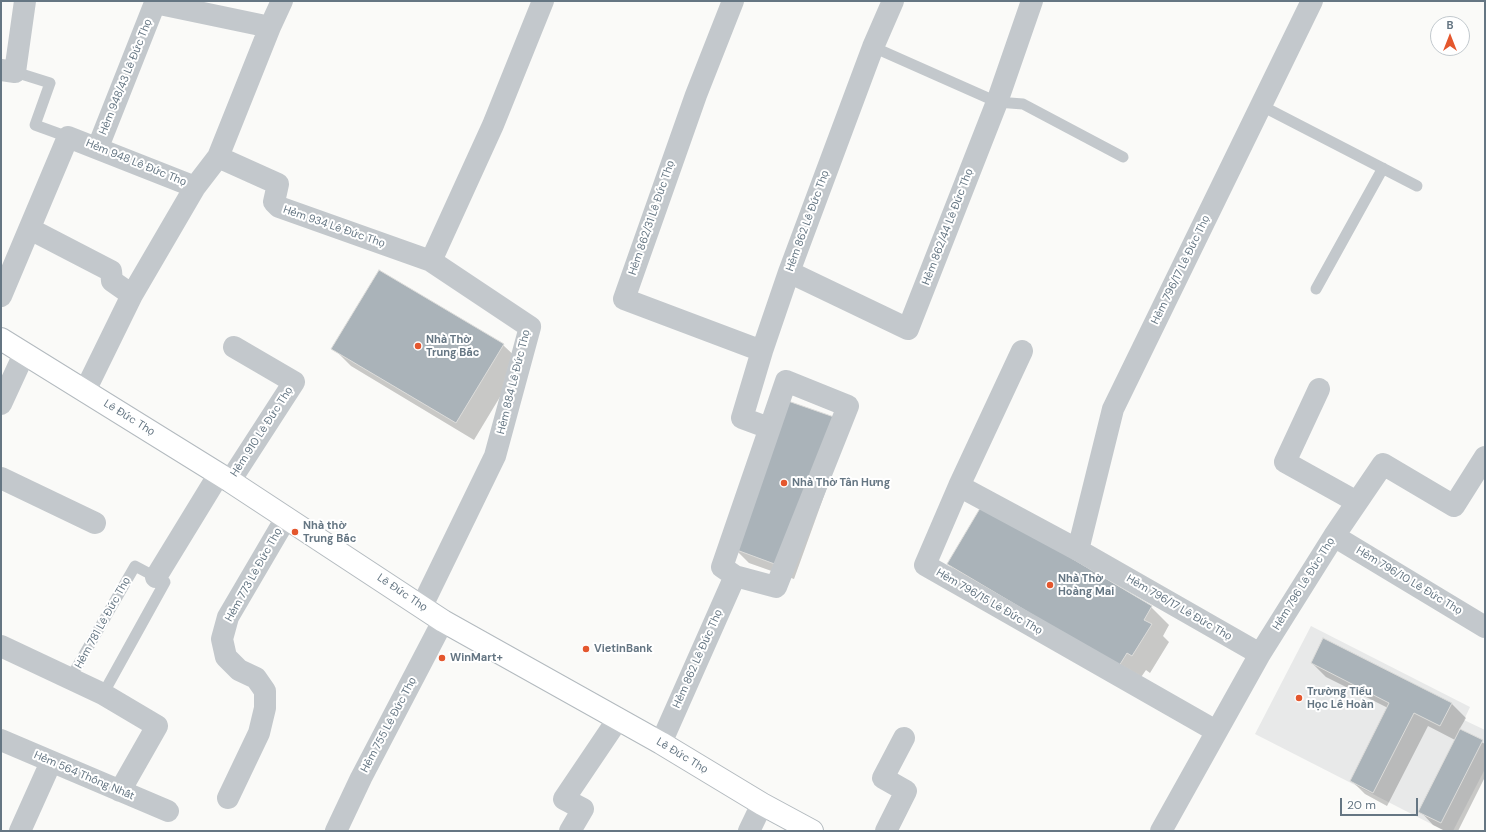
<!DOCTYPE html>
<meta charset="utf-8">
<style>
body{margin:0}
#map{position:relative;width:1486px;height:832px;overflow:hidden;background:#fafaf8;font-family:"DM Sans",sans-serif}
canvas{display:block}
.frame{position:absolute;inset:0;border:2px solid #657683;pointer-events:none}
.north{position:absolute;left:1430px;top:16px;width:40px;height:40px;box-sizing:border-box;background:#fff;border:1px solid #c1c8cd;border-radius:50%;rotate:0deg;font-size:11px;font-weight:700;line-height:16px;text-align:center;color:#657683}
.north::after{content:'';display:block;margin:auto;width:14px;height:18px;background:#e4572e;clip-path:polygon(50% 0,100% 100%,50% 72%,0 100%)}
.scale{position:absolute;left:1340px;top:798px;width:78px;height:18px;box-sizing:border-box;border:2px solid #657683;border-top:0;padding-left:5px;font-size:12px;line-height:14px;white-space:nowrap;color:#657683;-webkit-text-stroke:3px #fff;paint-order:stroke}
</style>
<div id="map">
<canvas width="1486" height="832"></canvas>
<div class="frame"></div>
<div class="north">B</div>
<div class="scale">20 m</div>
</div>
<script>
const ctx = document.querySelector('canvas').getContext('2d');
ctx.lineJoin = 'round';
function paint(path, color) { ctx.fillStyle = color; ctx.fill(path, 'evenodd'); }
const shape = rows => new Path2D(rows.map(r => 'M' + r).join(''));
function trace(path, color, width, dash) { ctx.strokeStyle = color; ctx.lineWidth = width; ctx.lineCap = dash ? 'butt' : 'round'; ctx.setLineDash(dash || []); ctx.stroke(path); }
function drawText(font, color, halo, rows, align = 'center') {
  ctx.font = font + ' "DM Sans",sans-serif'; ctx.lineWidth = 4; ctx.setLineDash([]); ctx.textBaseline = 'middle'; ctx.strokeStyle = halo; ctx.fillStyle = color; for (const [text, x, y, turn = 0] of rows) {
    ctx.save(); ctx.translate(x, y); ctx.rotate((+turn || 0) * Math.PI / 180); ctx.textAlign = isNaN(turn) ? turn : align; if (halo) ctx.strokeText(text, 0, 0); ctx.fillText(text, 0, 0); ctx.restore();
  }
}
const built = shape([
 [1311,626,1470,707,1464,720,1485,730,1485,769,1453,831,1445,831,1255,734]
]);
const shadow = shape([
 [503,345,521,362,474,440,351,366,333,348],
 [847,432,794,579,749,563,735,549],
 [983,507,1151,607,1169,625,1163,636,1169,642,1150,673,1146,670,1137,683,966,582,948,564],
 [1324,639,1452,704,1466,718,1459,730,1485,744,1485,777,1458,831,1445,831,1433,825,1420,811,1455,740,1428,726,1387,806,1365,794,1351,780,1388,708,1326,677,1312,663]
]);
const building = shape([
 [379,270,504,344,456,423,331,349,379,270],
 [788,401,834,417,780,566,734,549,788,401],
 [982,505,1152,606,1144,620,1152,624,1132,656,1127,653,1119,666,947,564,982,505],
 [1323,638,1452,703,1440,726,1414,713,1373,793,1350,781,1389,703,1311,663,1323,638],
 [1460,729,1483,740,1441,823,1418,812,1460,729]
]);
const service = shape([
 [873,47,997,102,1023,104,1123,157],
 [15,72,50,83,35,125,68,137],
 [1262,106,1417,186],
 [1316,289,1383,168],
 [70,679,135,566,165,582,103,694]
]);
const minor = shape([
 [733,1,696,95,624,299,762,351],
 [1,70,15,72,25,1],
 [98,147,155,3,270,27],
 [218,157,278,184,274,202,279,207,431,261,530,327,495,456,422,606],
 [30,229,111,271,112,281,132,295],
 [431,261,493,125,543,1],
 [789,272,908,329,997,102,1032,1],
 [1,296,68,137,195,187],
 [1022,351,959,486,925,565,1216,731],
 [786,381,848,406,776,587,735,576,722,567,786,381],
 [1319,389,1285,462,1357,502],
 [85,391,132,295,195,187,218,157,270,27,282,1],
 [1,404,24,354],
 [769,428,742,418,762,351,789,272,873,47,893,1],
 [1,478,95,523],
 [230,481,294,382,234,347],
 [959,486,1078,550,1260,654],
 [1334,536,1485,627],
 [1078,550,1113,409,1312,1],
 [156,577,219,474],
 [1,646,103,694,157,726,120,791],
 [1,740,168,811],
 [661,743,735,576],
 [228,798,259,733,265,708,265,691,256,678,239,670,226,657,222,639,228,617,286,518],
 [20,831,51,762],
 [336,831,361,778,443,621],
 [570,831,583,809,564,799,618,719],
 [749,831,762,804],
 [886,831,906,791,883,778,904,738],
 [1161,831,1260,654,1334,536,1383,464,1454,506,1485,457]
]);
const secondary = shape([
 [1,339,230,481,443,621,661,743,762,804,812,831]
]);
const markers = [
 [418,346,4,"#e4572e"],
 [784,483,4,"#e4572e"],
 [295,532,4,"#e4572e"],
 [1050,585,4,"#e4572e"],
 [586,649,4,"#e4572e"],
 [442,658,4,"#e4572e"],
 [1299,698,4,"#e4572e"]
];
const streetNames = [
 ["Hẻm 948/43 Lê Đức Thọ",126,77,-68],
 ["Hẻm 948 Lê Đức Thọ",136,163,22],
 ["Hẻm 862/31 Lê Đức Thọ",652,218,-71],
 ["Hẻm 862 Lê Đức Thọ",808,221,-70],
 ["Hẻm 934 Lê Đức Thọ",334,227,19],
 ["Hẻm 862/44 Lê Đức Thọ",948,227,-69],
 ["Hẻm 796/17 Lê Đức Thọ",1181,270,-64],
 ["Hẻm 884 Lê Đức Thọ",514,382,-76],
 ["Lê Đức Thọ",129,418,32],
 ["Hẻm 910 Lê Đức Thọ",262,432,-57],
 ["Hẻm 773 Lê Đức Thọ",254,575,-61],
 ["Hẻm 796/10 Lê Đức Thọ",1409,581,31],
 ["Hẻm 796 Lê Đức Thọ",1304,584,-58],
 ["Lê Đức Thọ",402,593,34],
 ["Hẻm 796/15 Lê Đức Thọ",989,602,30],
 ["Hẻm 796/17 Lê Đức Thọ",1179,608,30],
 ["Hẻm 781 Lê Đức Thọ",103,623,-61],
 ["Hẻm 862 Lê Đức Thọ",698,659,-66],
 ["Hẻm 755 Lê Đức Thọ",389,725,-62],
 ["Lê Đức Thọ",682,756,31],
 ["Hẻm 564 Thống Nhất",84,776,23]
];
const poiNames = [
 ["Nhà Thờ",426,340],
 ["Trung Bắc",426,353],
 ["Nhà Thờ Tân Hưng",792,483],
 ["Nhà thờ",303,526],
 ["Trung Bắc",303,539],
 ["Nhà Thờ",1058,579],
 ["Hoàng Mai",1058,592],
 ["VietinBank",594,649],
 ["WinMart+",450,658],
 ["Trường Tiểu",1307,692],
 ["Học Lê Hoàn",1307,705]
];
paint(built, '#e8e9e9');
paint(shadow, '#0003');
paint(building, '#aab3b9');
trace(building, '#dcdcda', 1);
trace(secondary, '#b3babf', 24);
trace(service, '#c3c8cc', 11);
trace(minor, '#c3c8cc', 22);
trace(secondary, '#fff', 22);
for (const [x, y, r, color] of markers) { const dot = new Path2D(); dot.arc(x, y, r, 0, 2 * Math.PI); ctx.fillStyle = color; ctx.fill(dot); trace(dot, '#fff', 1.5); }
drawText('11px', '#657683', '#fff', streetNames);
drawText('bold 11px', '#657683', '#fff', poiNames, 'left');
</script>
